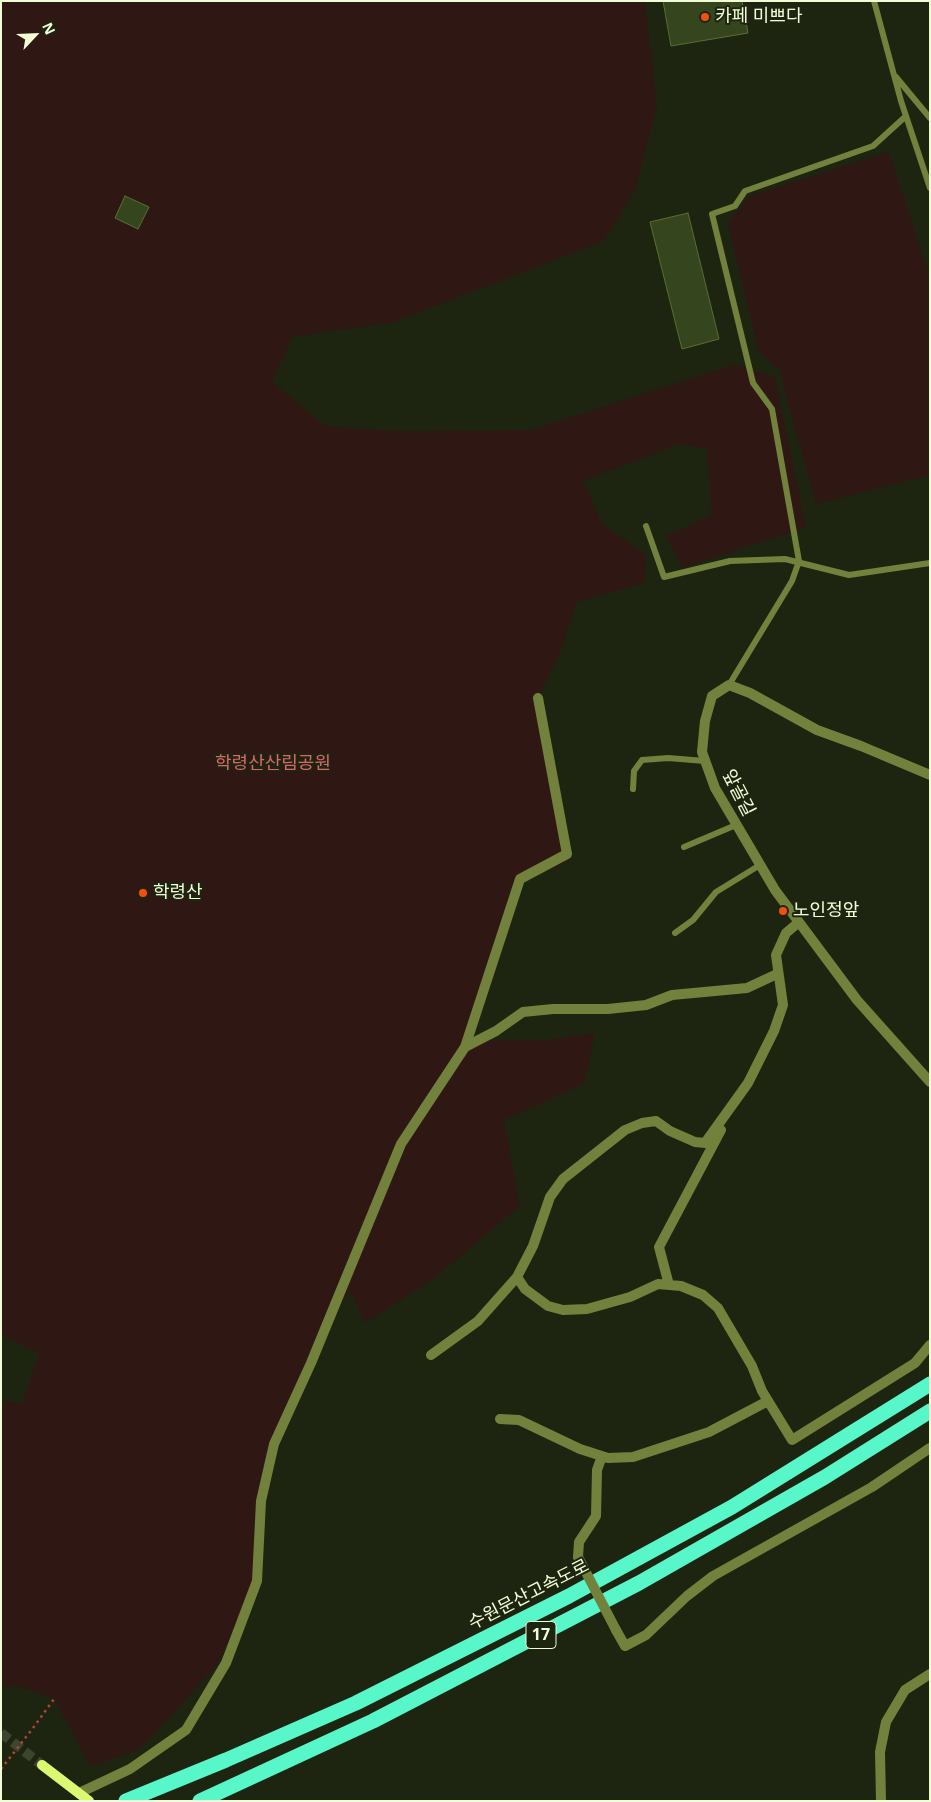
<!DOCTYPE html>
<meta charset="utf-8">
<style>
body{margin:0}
#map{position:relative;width:931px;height:1802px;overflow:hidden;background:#1d2510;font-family:"Noto Sans",sans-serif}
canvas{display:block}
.frame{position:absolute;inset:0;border:2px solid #f1fdd6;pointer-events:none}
.north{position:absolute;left:10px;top:10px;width:50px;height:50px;-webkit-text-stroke:4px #1d2510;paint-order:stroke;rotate:65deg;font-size:14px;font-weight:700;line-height:20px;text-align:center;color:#f1fdd6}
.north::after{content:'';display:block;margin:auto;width:18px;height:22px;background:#f1fdd6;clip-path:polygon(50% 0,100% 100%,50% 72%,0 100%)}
</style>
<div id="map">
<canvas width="931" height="1802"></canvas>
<div class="frame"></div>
<div class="north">N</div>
</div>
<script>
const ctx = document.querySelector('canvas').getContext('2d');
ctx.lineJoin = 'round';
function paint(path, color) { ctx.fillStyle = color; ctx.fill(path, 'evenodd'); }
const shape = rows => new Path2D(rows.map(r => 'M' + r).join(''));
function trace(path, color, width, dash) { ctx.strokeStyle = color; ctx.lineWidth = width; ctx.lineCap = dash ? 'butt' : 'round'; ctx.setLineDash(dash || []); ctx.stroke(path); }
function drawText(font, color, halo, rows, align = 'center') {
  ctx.font = font + ' "Noto Sans","Noto Sans KR",sans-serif'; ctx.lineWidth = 4; ctx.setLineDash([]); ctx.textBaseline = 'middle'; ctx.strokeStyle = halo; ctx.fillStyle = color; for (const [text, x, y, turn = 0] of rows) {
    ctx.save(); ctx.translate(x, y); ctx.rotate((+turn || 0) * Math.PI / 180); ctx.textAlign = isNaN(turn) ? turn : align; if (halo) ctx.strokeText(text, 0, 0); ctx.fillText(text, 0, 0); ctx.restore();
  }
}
const green = shape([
 [1,1,645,1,657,107,636,188,604,241,391,323,292,337,272,382,325,426,396,431,531,430,735,364,775,377,806,527,682,568,666,536,712,515,707,449,680,444,583,481,602,524,647,556,644,583,577,602,563,645,538,698,567,854,565,864,520,879,473,1040,547,1040,595,1033,584,1084,504,1120,520,1206,432,1280,365,1323,350,1291,332,1316,264,1467,257,1581,217,1665,141,1748,91,1767,54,1699,19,1686,1,1687,1,1401,22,1403,39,1354,1,1335],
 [889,152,930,277,930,475,816,504,779,370,758,351,728,223,751,195]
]);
const building = shape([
 [663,1,742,1,748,33,671,46,663,1],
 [125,196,149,207,138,229,115,218,125,196],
 [688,213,719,339,682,349,650,222,688,213]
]);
const secondaryTunnel = shape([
 [1,1733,42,1765]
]);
const path = shape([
 [33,1728,54,1699]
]);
const lane = shape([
 [874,1,901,101,930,188],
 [896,77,930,118],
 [646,526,664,577,730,561,785,559,849,575,930,563],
 [729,685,792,581,799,561,772,409,753,383,712,214,735,206,745,191,873,146,906,116],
 [633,789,634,771,642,760,668,758,705,761],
 [684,847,736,825],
 [675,933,693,920,716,892,760,865]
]);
const street = shape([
 [930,775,861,746,817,730,750,693,729,685,712,696,705,721,702,752,715,788,775,890,857,1000,930,1082],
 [799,922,786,933,776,955,783,1005,774,1031,748,1083,705,1143,695,1142,670,1131,656,1121,642,1123,625,1130,563,1179,550,1197,533,1246,517,1277,525,1289,548,1306,563,1310,587,1309,630,1297,658,1284,681,1286,703,1295,718,1308,752,1366,762,1391,792,1440,915,1363,930,1345],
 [465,1047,496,1031,523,1012,553,1009,608,1009,646,1005,672,995,747,988,777,974],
 [669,1285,659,1247,721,1130],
 [431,1355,478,1321,517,1277],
 [500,1419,519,1420,580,1449,608,1458,633,1457,709,1432,768,1401],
 [578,1557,579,1542,596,1516,597,1470,602,1456],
 [616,1630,625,1646,646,1635,687,1596,713,1576,872,1487,930,1448],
 [79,1793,130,1769,186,1730,226,1663,257,1581,261,1501,274,1444,311,1363,401,1144,465,1047,520,879,567,854,538,698],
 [881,1801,880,1752,886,1722,905,1690,930,1674]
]);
const secondary = shape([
 [42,1765,89,1801]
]);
const highway = shape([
 [126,1801,226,1760,356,1703,569,1596,732,1507,930,1384],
 [200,1801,373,1721,639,1583,825,1477,930,1411]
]);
const pathBridge = shape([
 [1,1769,33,1728]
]);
const streetBridge = shape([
 [578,1557,616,1630]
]);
const markers = [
 [705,17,5,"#f4500b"],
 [143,893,5,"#f4500b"],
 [783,911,5,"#f4500b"]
];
const shields = [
 [541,1635,30]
];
const shieldNames = [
 ["17",541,1635]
];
const poiNames = [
 ["카페 미쁘다",715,17],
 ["학령산",153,893],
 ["노인정앞",793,911]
];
const parkNames = [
 ["학령산산림공원",273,764]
];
const streetNames = [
 ["앞골길",738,793,63],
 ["수원문산고속도로",529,1595,-27]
];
paint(green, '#2f1813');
paint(building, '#35451d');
trace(building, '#577030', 1);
trace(secondaryTunnel, '#3d452e', 10, [10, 5]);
trace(path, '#b24635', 2.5, [2.5, 4]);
trace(lane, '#72823d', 6);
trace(street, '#72823d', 10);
trace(secondary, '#dbf872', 10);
trace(highway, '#57f7ca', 15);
trace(pathBridge, '#b24635', 2.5, [2.5, 4]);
trace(streetBridge, '#72823d', 10);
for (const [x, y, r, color] of markers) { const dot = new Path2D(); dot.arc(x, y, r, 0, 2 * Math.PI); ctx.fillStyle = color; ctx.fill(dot); trace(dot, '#1d2510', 2); }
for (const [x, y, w] of shields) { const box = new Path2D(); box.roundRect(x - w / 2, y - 13.5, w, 27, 4); ctx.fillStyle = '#1d2510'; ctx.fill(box); trace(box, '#f1fdd6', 1); }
drawText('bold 16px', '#f1fdd6', null, shieldNames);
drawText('18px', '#f1fdd6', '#1d2510', poiNames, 'left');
drawText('18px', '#da656b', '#1d2510', parkNames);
drawText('18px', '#f1fdd6', '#1d2510', streetNames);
</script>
